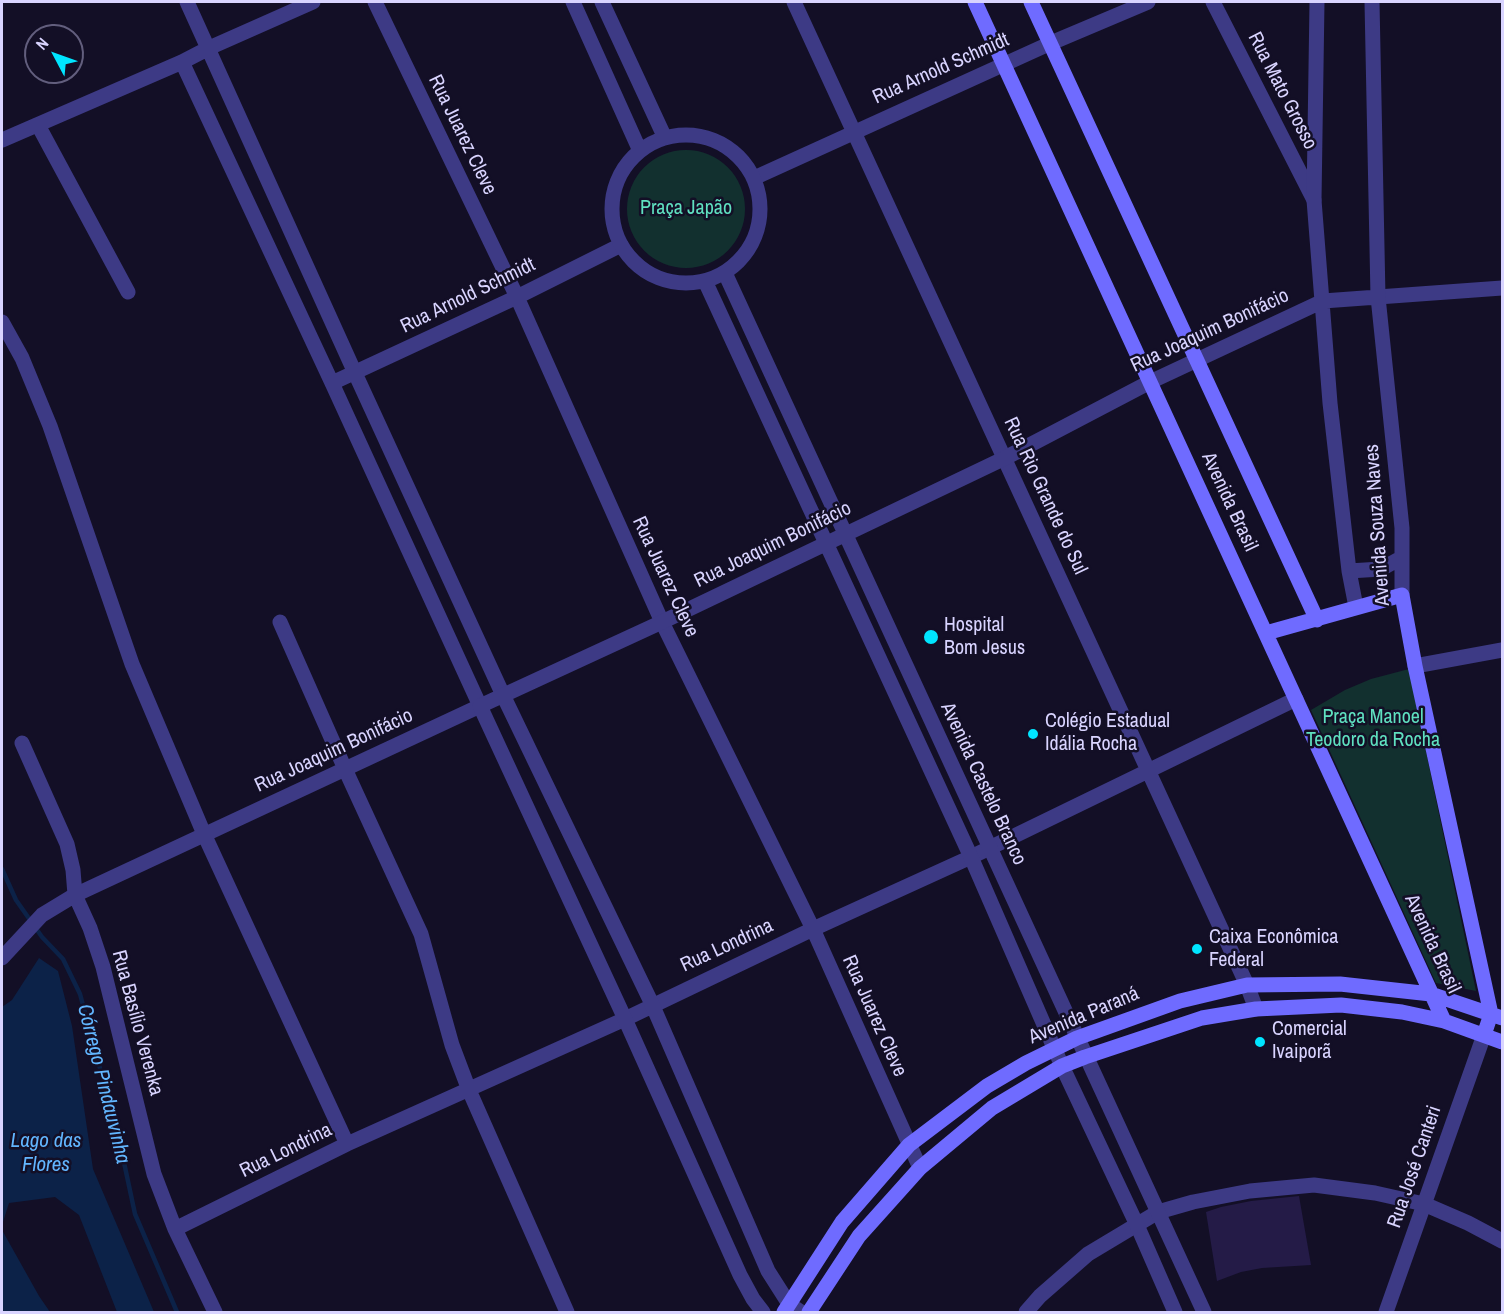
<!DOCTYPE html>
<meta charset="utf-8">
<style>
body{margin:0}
#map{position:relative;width:1504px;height:1314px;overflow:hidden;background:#130f26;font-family:"Archivo Narrow",sans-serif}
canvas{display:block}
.frame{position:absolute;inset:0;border:3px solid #d9d4ff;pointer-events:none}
.north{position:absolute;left:24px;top:24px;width:60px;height:60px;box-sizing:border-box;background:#130f26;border:2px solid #625e7d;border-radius:50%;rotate:311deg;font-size:16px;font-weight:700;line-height:24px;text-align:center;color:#d9d4ff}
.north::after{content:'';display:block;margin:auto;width:21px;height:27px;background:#00e5ff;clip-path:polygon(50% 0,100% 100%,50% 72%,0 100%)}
</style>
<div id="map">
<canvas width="1504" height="1314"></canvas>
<div class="frame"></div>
<div class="north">N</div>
</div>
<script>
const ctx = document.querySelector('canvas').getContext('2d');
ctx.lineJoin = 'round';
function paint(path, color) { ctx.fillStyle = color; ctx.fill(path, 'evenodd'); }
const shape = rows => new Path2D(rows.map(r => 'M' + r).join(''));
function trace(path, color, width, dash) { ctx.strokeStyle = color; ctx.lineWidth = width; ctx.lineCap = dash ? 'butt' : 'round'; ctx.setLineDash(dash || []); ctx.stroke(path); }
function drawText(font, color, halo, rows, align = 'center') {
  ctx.font = font + ' "Archivo Narrow",sans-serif'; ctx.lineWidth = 5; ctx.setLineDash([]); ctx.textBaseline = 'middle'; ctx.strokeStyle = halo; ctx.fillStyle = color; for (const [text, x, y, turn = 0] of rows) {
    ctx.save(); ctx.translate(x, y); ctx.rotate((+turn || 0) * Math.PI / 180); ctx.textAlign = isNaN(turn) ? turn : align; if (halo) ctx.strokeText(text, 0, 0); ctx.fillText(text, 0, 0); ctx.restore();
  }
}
const green = shape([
 '627 209a59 59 0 1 1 118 0a59 59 0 1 1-118 0Z',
 [1409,669,1435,795,1476,991,1436,983,1311,710,1345,690,1371,679]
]);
const water = shape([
 [39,958,58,971,72,1026,93,1169,154,1312,117,1312,79,1215,55,1197,9,1203,2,1225,2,1007,12,1000],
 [2,1230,39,1296,50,1312,2,1312]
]);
const stream = shape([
 [2,869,16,900,42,937,63,959,80,994,119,1139,135,1214,177,1312]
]);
const building = shape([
 [1299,1196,1311,1265,1262,1268,1241,1272,1217,1281,1206,1212,1221,1207,1251,1201]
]);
const minor = shape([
 [187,2,355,373,503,695],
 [375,2,517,297,662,622,813,929,920,1168],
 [794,2,1247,985,1256,1009],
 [1213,2,1314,200],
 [38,125,128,292],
 [2,140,182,62,209,48,313,2],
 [754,178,1051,43,1148,2],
 [1378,297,1502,288],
 [2,322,22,358,50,426,132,664,204,834,347,1144],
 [332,383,517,297,621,245],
 [280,622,345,769,421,934,452,1045,469,1090,567,1312],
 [1415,666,1502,650],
 [22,743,67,844,73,870,75,895,90,928,103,967,154,1174,175,1229,215,1312],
 [2,958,42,915,75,895,480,706,332,383,182,62],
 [175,1229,347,1144,625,1019,813,929,971,857,1296,699],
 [1026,1312,1040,1296,1088,1254,1158,1212,1193,1202,1250,1191,1314,1185,1375,1193,1424,1204,1468,1223,1502,1241],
 [1386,1312,1484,1035]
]);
const tertiary = shape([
 [573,2,640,151],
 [602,2,665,138],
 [1317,2,1314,200,1330,403,1349,571,1356,607],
 [1372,2,1378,297,1402,528,1402,595],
 '612 209a74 74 0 1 1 148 0a74 74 0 1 1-148 0Z',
 [725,273,1204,1312],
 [705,281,971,857,1062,1066,1137,1225,1175,1312],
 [1349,571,1381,569,1401,558],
 [503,695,652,1004,768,1271,789,1304,801,1312],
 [763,1312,753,1299,740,1275,625,1019,480,706,662,622,1005,458,1150,382,1323,301,1378,297]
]);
const secondary = shape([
 [975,2,1444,1021],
 [1031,2,1317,620],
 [1266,633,1402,595,1415,666,1491,1014,1484,1035],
 [784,1312,842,1222,909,1145,987,1086,1026,1063,1077,1038,1180,1001,1247,985,1340,984,1431,994,1502,1018],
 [809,1312,859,1236,920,1168,992,1108,1062,1066,1085,1057,1202,1018,1256,1009,1341,1005,1402,1012,1444,1021,1502,1042]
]);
const markers = [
 [931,637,8,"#00e5ff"],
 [1033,734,6,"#00e5ff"],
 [1197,949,6,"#00e5ff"],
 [1260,1042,6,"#00e5ff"]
];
const streetNames = [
 ["Rua Arnold Schmidt",941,69,-24],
 ["Rua Mato Grosso",1282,91,63],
 ["Rua Juarez Cleve",462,135,64],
 ["Rua Arnold Schmidt",468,296,-26],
 ["Rua Joaquim Bonifácio",1210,331,-25],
 ["Rua Rio Grande do Sul",1045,496,65],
 ["Avenida Brasil",1229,502,65],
 ["Avenida Souza Naves",1378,525,-94],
 ["Rua Joaquim Bonifácio",773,545,-26],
 ["Rua Juarez Cleve",665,577,65],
 ["Rua Joaquim Bonifácio",334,751,-25],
 ["Avenida Castelo Branco",983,784,65],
 ["Avenida Brasil",1432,944,65],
 ["Rua Londrina",727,946,-25],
 ["Rua Juarez Cleve",874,1016,66],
 ["Avenida Paraná",1084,1016,-23],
 ["Rua Basílio Verenka",137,1023,75],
 ["Rua Londrina",286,1151,-26],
 ["Rua José Canteri",1415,1167,-71]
];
const parkNames = [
 ["Praça Japão",686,209],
 ["Praça Manoel",1373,718],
 ["Teodoro da Rocha",1373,741]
];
const poiNames = [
 ["Hospital",944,626],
 ["Bom Jesus",944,649],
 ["Colégio Estadual",1045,722],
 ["Idália Rocha",1045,745],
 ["Caixa Econômica",1209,938],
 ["Federal",1209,961],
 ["Comercial",1272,1030],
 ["Ivaiporã",1272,1053]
];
const waterNames = [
 ["Córrego Pindauvinha",103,1084,76],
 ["Lago das",46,1141],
 ["Flores",46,1165]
];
paint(green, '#12302f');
paint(water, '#0c2248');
trace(stream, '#0c2248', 4.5);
paint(building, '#241b47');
trace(minor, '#3d3a85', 15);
trace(tertiary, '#3d3a85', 15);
trace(secondary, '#6f6bff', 15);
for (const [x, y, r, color] of markers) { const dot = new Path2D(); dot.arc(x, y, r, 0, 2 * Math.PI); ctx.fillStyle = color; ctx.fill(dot); trace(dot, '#130f26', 2); }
drawText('20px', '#d9d4ff', '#130f26', streetNames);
drawText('20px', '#5fe0c0', '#130f26', parkNames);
drawText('20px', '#d9d4ff', '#130f26', poiNames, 'left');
drawText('italic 21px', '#62b6ff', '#130f26', waterNames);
</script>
